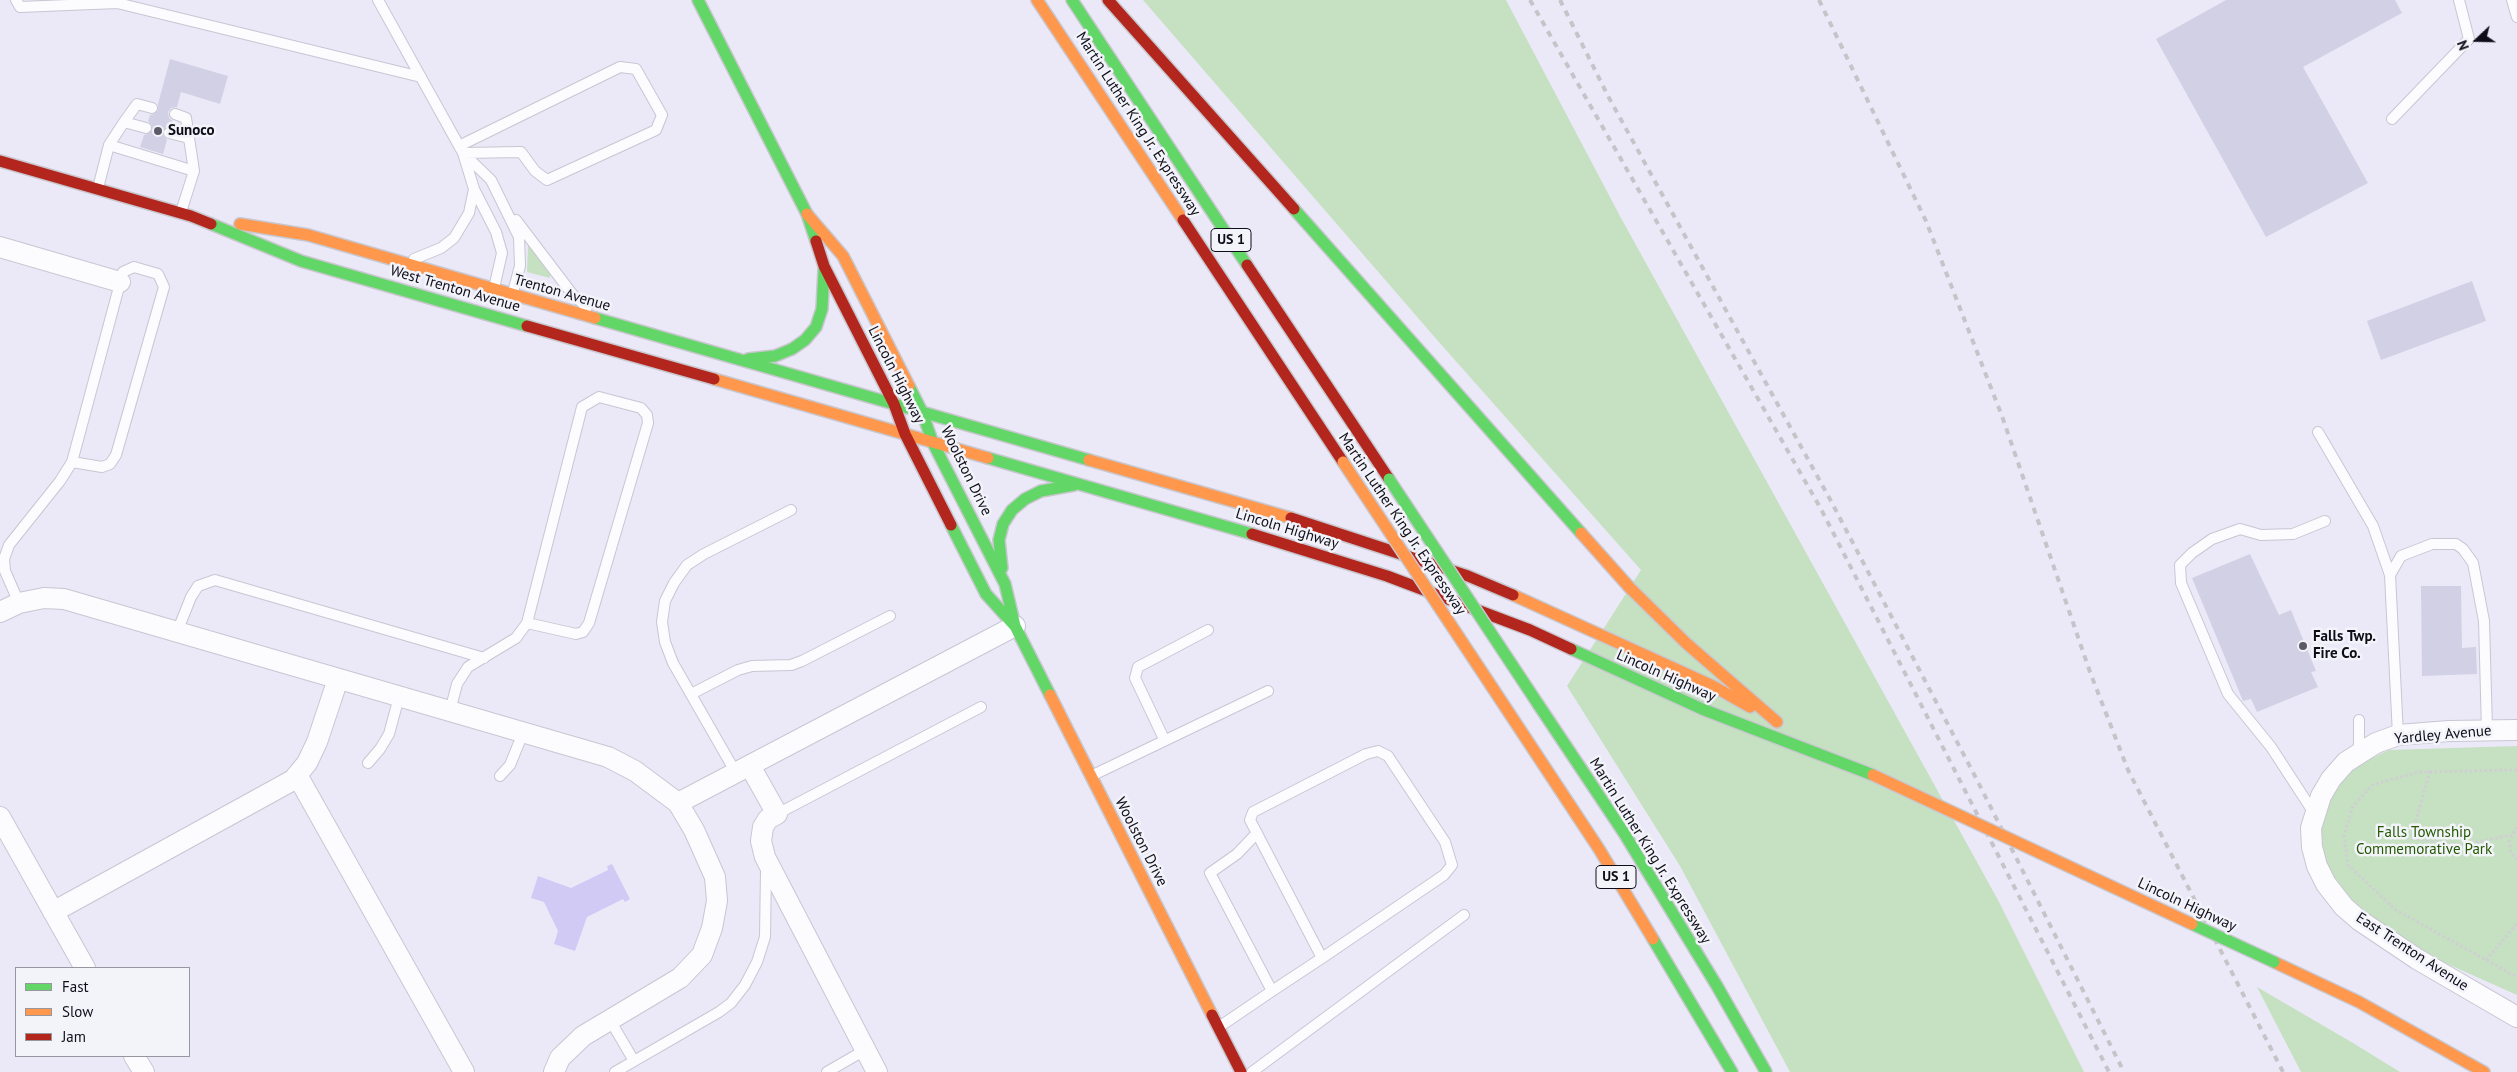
<!DOCTYPE html>
<style>
body{margin:0}
#map{position:relative;width:2517px;height:1072px;overflow:hidden;background:#ebe9f8;font-family:"PT Sans",sans-serif}
canvas{display:block}
.legend{position:absolute;left:15px;top:967px;width:175px;height:90px;box-sizing:border-box;background:#f3f3fa;border:1px solid #9897a0;margin:0;padding:6px 9px;list-style:none;font-size:15px;color:#0f0d18}
.legend li{display:flex;align-items:center;gap:10px;height:25px}
.legend b{width:25px;border:1px solid #9897a0}
.north{position:absolute;left:2452px;top:15px;width:50px;height:50px;-webkit-text-stroke:4px #f3f3fa;paint-order:stroke;rotate:249deg;font-size:14px;font-weight:700;line-height:20px;text-align:center;color:#0f0d18}
.north::after{content:'';display:block;margin:auto;width:18px;height:22px;background:#0f0d18;clip-path:polygon(50% 0,100% 100%,50% 72%,0 100%)}
</style>
<div id="map">
<canvas width="2517" height="1072"></canvas>
<ul class="legend">
<li><b style="height:6px;background:#63d668"></b>Fast</li>
<li><b style="height:6px;background:#ff974d"></b>Slow</li>
<li><b style="height:6px;background:#b3261e"></b>Jam</li>
</ul>
<div class="north">N</div>
</div>
<script>
const ctx = document.querySelector('canvas').getContext('2d');
ctx.lineJoin = 'round';
function paint(path, color) { ctx.fillStyle = color; ctx.fill(path, 'evenodd'); }
const shape = rows => new Path2D(rows.map(r => 'M' + r).join(''));
function trace(path, color, width, dash) { ctx.strokeStyle = color; ctx.lineWidth = width; ctx.lineCap = dash ? 'butt' : 'round'; ctx.setLineDash(dash || []); ctx.stroke(path); }
function drawText(font, color, halo, rows, align = 'center') {
  ctx.font = font + ' "PT Sans",sans-serif'; ctx.lineWidth = 5; ctx.setLineDash([]); ctx.textBaseline = 'middle'; ctx.strokeStyle = halo; ctx.fillStyle = color; for (const [text, x, y, turn = 0] of rows) {
    ctx.save(); ctx.translate(x, y); ctx.rotate((+turn || 0) * Math.PI / 180); ctx.textAlign = isNaN(turn) ? turn : align; if (halo) ctx.strokeText(text, 0, 0); ctx.fillText(text, 0, 0); ctx.restore();
  }
}
const green = shape([
 [1143,0,1506,0,1621,218,1998,900,2084,1072,1790,1072,1680,866,1567,686,1641,570,1438,341],
 [531,245,550,274,550,278,527,272,528,246],
 [2517,746,2517,995,2434,958,2354,905,2330,879,2319,844,2321,814,2335,785,2361,763,2389,750],
 [2257,987,2353,1043,2400,1072,2301,1072]
]);
const water = shape([
 [612,864,630,899,625,902,623,899,587,917,575,951,554,944,558,931,544,902,531,898,538,876,571,888,608,870,607,866]
]);
const building = shape([
 [2226,0,2395,0,2402,13,2303,67,2368,183,2266,237,2156,39],
 [170,59,228,76,220,104,181,92,177,107,171,108,168,112,169,118,173,121,171,126,167,127,163,131,163,135,167,140,163,154,140,147,144,135,148,134,152,130,152,126,148,121,150,115,154,114,158,110,158,104],
 [2472,281,2486,321,2381,360,2367,321],
 [2250,554,2279,615,2291,610,2316,671,2311,672,2318,687,2257,712,2251,699,2243,701,2192,578],
 [2421,586,2461,586,2462,648,2476,647,2477,674,2422,676]
]);
const path = shape([
 [2517,770,2419,772,2372,785,2352,808,2344,836,2348,865,2396,910,2517,977],
 [2430,771,2411,838,2462,845,2511,835],
 [2517,827,2509,841,2511,853,2517,859],
 [2486,960,2517,924]
]);
const lane = shape([
 [16,0,20,7,117,3,421,77],
 [378,0,463,153,474,189,496,232,502,253,494,288],
 [2512,0,2517,17],
 [175,114,186,118,194,171,181,212],
 [2392,119,2469,39,2459,0],
 [124,122,146,128],
 [169,133,189,138],
 [109,145,194,171],
 [459,146,620,67,636,69,662,115,656,130,547,180,535,171,521,152,463,153],
 [464,154,491,180,519,237,520,266,513,292],
 [98,188,109,145,124,122,137,104,152,108],
 [516,220,573,295,587,307],
 [414,259,441,248,454,238,469,213,474,189],
 [2318,432,2373,526,2390,575],
 [19,603,5,571,4,559,9,545,60,481,72,462,123,272,134,267,158,274,164,287,116,455,110,464,102,467,72,462],
 [177,632,191,597,198,586,215,580,484,658],
 [691,694,738,670,752,666,791,665,802,661,890,616],
 [450,711,457,684,468,667,516,638,527,623,582,407,599,397,641,408,647,415,648,423,589,623,583,632,576,634,527,623],
 [2398,735,2390,575,2401,556,2432,544,2456,544,2463,549,2473,563,2484,621,2487,730],
 [1164,739,1135,678,1138,667,1208,630],
 [2359,753,2359,720],
 [368,763,380,749,389,734,399,697],
 [736,773,673,663,665,642,662,622,665,601,674,583,687,565,704,554,791,510],
 [500,776,510,765,523,733],
 [1091,776,1268,691],
 [2314,813,2271,747,2228,694,2181,583,2180,565,2192,553,2212,539,2240,529,2261,535,2293,534,2325,521],
 [777,814,981,707],
 [1257,833,1237,854,1210,873,1272,991],
 [610,1020,634,1061],
 [1219,1027,1272,991,1322,958,1444,875,1452,865,1445,842,1388,756,1378,751,1366,754,1253,812,1250,820,1322,958],
 [615,1072,719,1012,731,1003,745,985,757,962,765,937,766,870],
 [827,1072,865,1050],
 [1252,1072,1464,915]
]);
const street = shape([
 [0,247,120,282],
 [0,612,19,603,44,598,64,599,608,757,635,771,678,803,694,830,715,877,717,901,712,928,702,955,680,978,583,1036,560,1058,554,1072],
 [2517,730,2449,731,2398,735,2376,743,2346,762,2331,779,2321,796,2311,828,2312,847,2317,866,2326,884,2344,907,2359,920,2417,959,2517,1017],
 [750,766,777,814,768,819,763,827,761,841,765,857,877,1072],
 [297,775,464,1072],
 [678,803,1015,626],
 [0,817,85,968],
 [53,912,293,780,307,763,317,742,338,679],
 [134,1056,144,1072]
]);
const fast = shape([
 [698,0,807,214,816,241],
 [1072,0,1247,265],
 [1294,209,1581,533],
 [211,224,301,261,527,326],
 [595,318,1089,460],
 [748,359,775,356,792,349,805,340,816,327,822,309,824,270],
 [909,386,922,412,933,443,1005,584,1015,626,1050,695],
 [988,458,1252,534],
 [951,525,986,594,1014,625],
 [1002,568,999,540,1003,524,1012,510,1025,499,1041,491,1074,485],
 [1571,649,1702,709,1873,775],
 [1538,704,1624,833,1717,986,1766,1072],
 [1653,939,1732,1072]
]);
const slow = shape([
 [1037,0,1183,220],
 [807,214,843,256,909,386],
 [240,224,308,235,595,318],
 [714,379,988,458],
 [1089,460,1291,518],
 [1581,533,1630,588,1686,643,1777,722],
 [1513,595,1713,686,1750,707],
 [1492,687,1599,849,1653,939],
 [1050,695,1212,1015],
 [2274,962,2359,1002,2484,1072]
]);
const jam = shape([
 [1108,0,1294,209],
 [0,161,191,216,211,224],
 [1183,220,1343,462],
 [816,241,824,266,894,404,905,434,951,525],
 [1247,265,1389,479],
 [527,326,714,379],
 [1291,518,1468,576,1513,595],
 [1252,534,1387,576,1530,630,1571,649],
 [1212,1015,1241,1072]
]);
const rail = shape([
 [1530,0,1821,509,2109,1072],
 [1560,0,1608,96,1832,503,1977,780,2124,1072],
 [1819,0,1926,221,2002,416,2090,672,2128,770,2283,1072]
]);
const fastBridge = shape([
 [1389,479,1538,704],
 [2192,924,2274,962]
]);
const slowBridge = shape([
 [1343,462,1492,687],
 [1873,775,2192,924]
]);
const markers = [
 [158,131,5,"#5c5a66"],
 [2303,646,5,"#5c5a66"]
];
const shields = [
 [1231,240,40],
 [1616,877,40]
];
const shieldNames = [
 ["US 1",1231,240],
 ["US 1",1616,877]
];
const streetNames = [
 ["Martin Luther King Jr. Expressway",1138,124,57],
 ["West Trenton Avenue",455,289,16],
 ["Trenton Avenue",562,293,16],
 ["Lincoln Highway",896,375,63],
 ["Woolston Drive",966,471,64],
 ["Martin Luther King Jr. Expressway",1402,524,56],
 ["Lincoln Highway",1287,529,17],
 ["Lincoln Highway",1666,676,24],
 ["Yardley Avenue",2443,735,-5],
 ["Woolston Drive",1141,842,63],
 ["Martin Luther King Jr. Expressway",1650,851,58],
 ["Lincoln Highway",2187,905,25],
 ["East Trenton Avenue",2412,952,33]
];
const poiNames = [
 ["Sunoco",168,131],
 ["Falls Twp.",2313,637],
 ["Fire Co.",2313,654]
];
const parkNames = [
 ["Falls Township",2424,833],
 ["Commemorative Park",2424,850]
];
paint(green, '#c6e0c2');
paint(water, '#d0caf5');
paint(building, '#d2d0e4');
trace(lane, '#c8c6d3', 12);
trace(street, '#c8c6d3', 22);
trace(fast, '#c8c7ce', 14);
trace(slow, '#c8c7ce', 14);
trace(jam, '#c8c7ce', 14);
trace(path, '#cfcfd3', 3, [2.5, 2.5]);
trace(lane, '#fcfcfe', 10);
trace(street, '#fcfcfe', 20);
trace(fast, '#63d668', 11);
trace(slow, '#ff974d', 11);
trace(jam, '#b3261e', 11);
trace(rail, '#c5c4c8', 4, [6, 6]);
trace(fastBridge, '#c8c7ce', 14, []);
trace(slowBridge, '#c8c7ce', 14, []);
trace(fastBridge, '#63d668', 11);
trace(slowBridge, '#ff974d', 11);
for (const [x, y, r, color] of markers) { const dot = new Path2D(); dot.arc(x, y, r, 0, 2 * Math.PI); ctx.fillStyle = color; ctx.fill(dot); trace(dot, '#f3f3fa', 2); }
for (const [x, y, w] of shields) { const box = new Path2D(); box.roundRect(x - w / 2, y - 11.5, w, 23, 4); ctx.fillStyle = '#f3f3fa'; ctx.fill(box); trace(box, '#0f0d18', 1); }
drawText('bold 14px', '#0f0d18', null, shieldNames);
drawText('15px', '#0f0d18', '#f3f3fa', streetNames);
drawText('bold 15px', '#0f0d18', '#f3f3fa', poiNames, 'left');
drawText('15px', '#245901', '#f3f3fa', parkNames);
</script>
